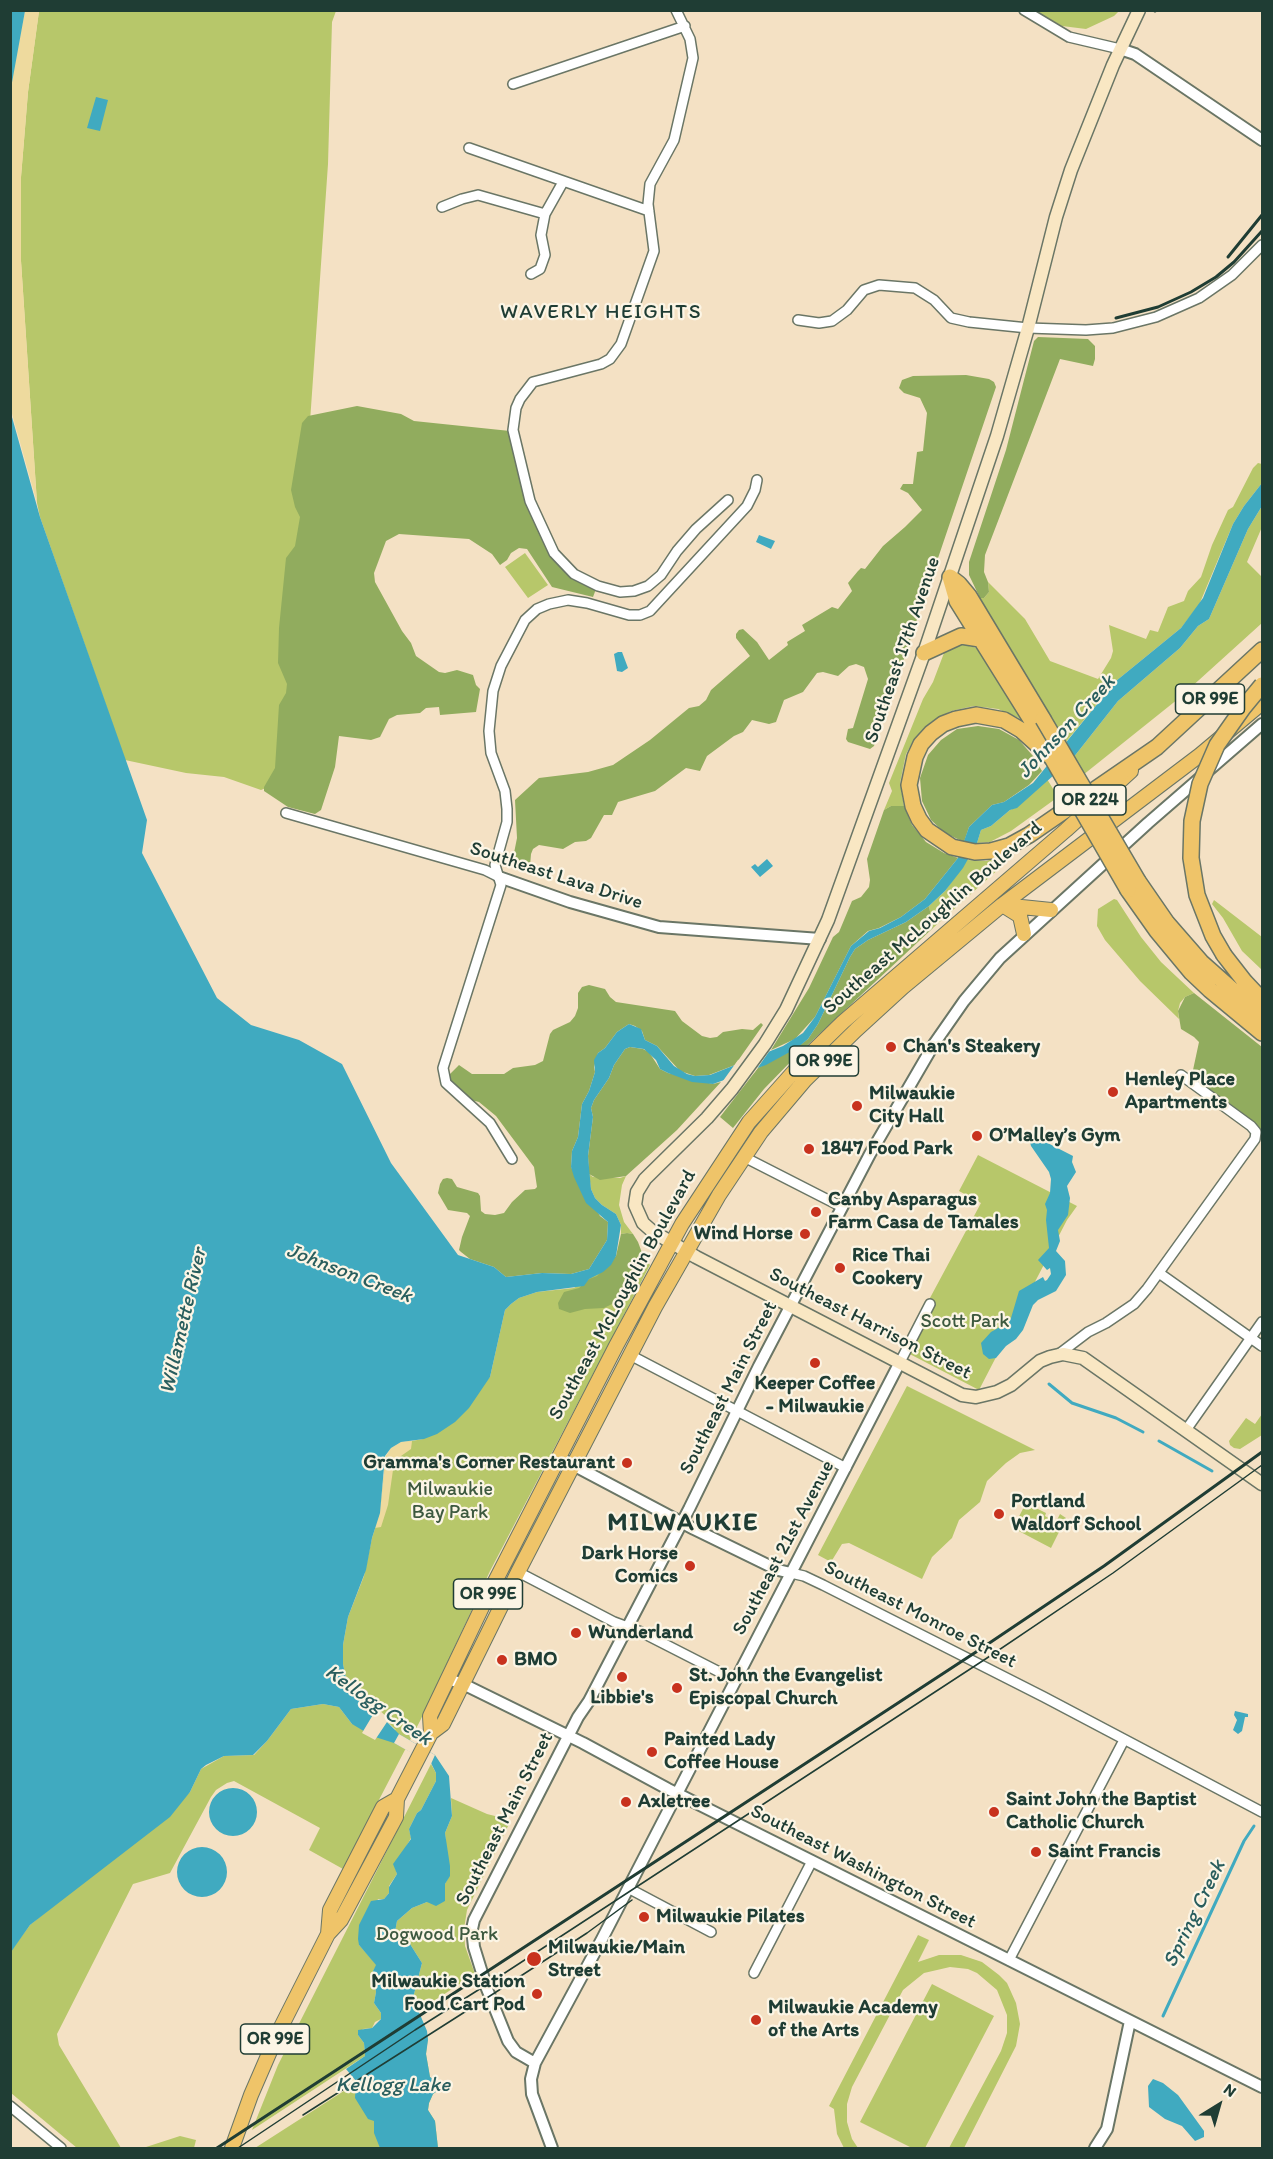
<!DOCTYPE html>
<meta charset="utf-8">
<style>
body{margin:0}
#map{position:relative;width:1273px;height:2159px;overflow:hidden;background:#f4e1c4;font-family:Itim,sans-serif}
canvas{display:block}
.frame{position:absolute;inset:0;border:12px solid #1f3d34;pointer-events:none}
.north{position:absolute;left:1189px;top:2075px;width:60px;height:60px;-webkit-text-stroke:4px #fcf5e5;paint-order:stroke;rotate:37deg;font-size:16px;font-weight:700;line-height:24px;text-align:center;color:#1f3d34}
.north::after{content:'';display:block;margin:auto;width:21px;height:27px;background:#1f3d34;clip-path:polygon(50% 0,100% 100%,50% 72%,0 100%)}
</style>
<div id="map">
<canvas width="1273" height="2159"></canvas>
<div class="frame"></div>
<div class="north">N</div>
</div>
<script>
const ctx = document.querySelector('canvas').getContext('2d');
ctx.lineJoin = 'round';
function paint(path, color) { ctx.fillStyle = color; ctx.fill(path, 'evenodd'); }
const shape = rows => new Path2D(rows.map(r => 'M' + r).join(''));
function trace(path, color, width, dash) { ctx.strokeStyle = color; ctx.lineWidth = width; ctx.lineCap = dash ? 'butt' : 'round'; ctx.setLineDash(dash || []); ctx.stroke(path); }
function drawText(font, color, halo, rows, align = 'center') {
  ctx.font = font + ' Itim,sans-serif'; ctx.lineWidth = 4.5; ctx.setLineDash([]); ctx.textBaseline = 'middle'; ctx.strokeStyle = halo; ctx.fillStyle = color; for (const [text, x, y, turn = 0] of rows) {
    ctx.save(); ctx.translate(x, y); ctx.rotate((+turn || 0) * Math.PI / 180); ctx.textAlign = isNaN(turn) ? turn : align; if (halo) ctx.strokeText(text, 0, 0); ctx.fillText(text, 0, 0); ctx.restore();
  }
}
const green = shape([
 [39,11,336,11,332,22,328,164,286,765,276,784,261,790,224,777,186,773,125,760,40,517,37,503,21,261,21,177,28,92],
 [1036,11,1119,11,1114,16,1086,29,1062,26],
 [1258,463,1262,464,1262,483,1244,506,1233,524,1199,605,1181,628,1116,681,1065,743,980,598,984,598,989,592,988,582,1025,619,1050,661,1098,679,1111,658,1113,651,1109,625,1146,639,1150,630,1158,632,1168,607,1184,601,1188,591,1201,577,1212,545,1228,510,1233,507,1253,468],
 [1262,506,1262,527,1247,562,1262,577,1262,623,1178,699,1083,775,1073,758,1118,701,1180,648,1198,626,1209,619,1248,529],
 [525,553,548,585,528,598,505,567],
 [957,643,977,648,1024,718,1021,719,998,709,974,706,951,711,931,722,915,738,906,754,900,783,904,806,891,806,884,810,892,791,889,783,923,699,933,682,944,653],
 [1047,779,1058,797,1011,831,990,842,977,843,981,830,991,826,1010,810,1017,807],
 [1012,854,1012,857,933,928,929,906,945,891,967,860,986,861],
 [1114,899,1117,900,1141,937,1161,962,1194,993,1185,997,1180,1003,1178,1011,1179,1019,1140,981,1105,940,1097,926,1098,909],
 [1214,900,1262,937,1262,970,1242,951,1223,918,1212,904],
 [978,1155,1077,1206,1067,1220,979,1390,902,1350,981,1203,959,1191],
 [589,1174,593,1177,620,1178,626,1176,622,1185,619,1205,624,1222,633,1234,627,1233,621,1234,621,1225,616,1214,602,1205,595,1198,591,1189],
 [636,1247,650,1265,490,1571,420,1721,343,1869,309,1850,320,1828,234,1781,227,1783,216,1790,211,1797,170,1873,133,1884,57,2034,59,2045,121,2148,77,2148,11,2093,10,1952,30,1925,190,1792,201,1769,224,1756,254,1755,267,1741,291,1709,323,1704,339,1707,352,1724,396,1730,371,1706,364,1694,352,1690,347,1683,343,1664,343,1645,348,1617,364,1576,372,1538,380,1513,386,1456,406,1442,423,1439,490,1377,505,1310,511,1304,519,1298,537,1292,574,1288],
 [907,1386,1035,1450,1020,1453,1006,1463,987,1481,980,1502,959,1520,952,1538,932,1557,922,1579,849,1543,842,1544,831,1562,818,1555],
 [1262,1414,1262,1435,1240,1449,1234,1448,1230,1445,1229,1441,1246,1418,1255,1424],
 [1026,1503,1046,1513,1045,1516,1056,1522,1060,1514,1066,1518,1051,1548,1013,1528],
 [431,1764,436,1773,436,1781,421,1810,417,1813,409,1829,411,1838,395,1867,397,1874,389,1886,389,1893,384,1899,378,1899,359,1945,377,1965,373,1971,376,1992,374,2003,381,2013,381,2019,375,2022,372,2028,363,2029,358,2035,364,2043,365,2056,252,2130,278,2065],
 [451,1798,487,1814,499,1817,509,1824,467,1910,464,1929,465,1946,475,1974,420,2010,413,1998,422,1963,410,1944,400,1939,395,1932,397,1921,412,1908,427,1902,445,1901,445,1884,449,1876,445,1833,452,1816],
 [918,1935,929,1940,918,1962,939,1955,961,1955,982,1962,999,1975,1007,1983,1016,2003,1020,2024,1016,2046,964,2148,949,2148,1001,2051,1007,2033,1007,2015,997,1990,977,1973,968,1969,950,1967,924,1973,903,1990,852,2087,847,2104,847,2122,852,2139,858,2148,844,2148,837,2134,834,2109,829,2106],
 [932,1984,994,2016,925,2148,912,2148,860,2122],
 [428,2037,426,2054,430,2077,437,2082,440,2089,433,2094,429,2103,428,2110,435,2121,438,2148,255,2148],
 [180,2136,196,2140,194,2148,143,2148]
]);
const forest = shape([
 [1038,337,1088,339,1095,346,1095,359,1093,366,1060,359,985,555,984,572,988,582,989,592,984,598,980,598,969,575,969,562,1006,450,1034,341],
 [966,375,989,379,994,382,996,387,896,682,885,708,874,746,870,749,848,742,846,739,848,729,853,728,868,679,864,667,856,664,849,666,838,676,823,672,817,673,803,692,784,700,776,722,769,724,752,720,743,732,734,736,707,756,700,771,686,768,655,791,618,802,612,815,604,815,591,838,586,841,575,842,563,849,539,845,533,849,531,854,530,866,526,866,517,862,513,858,517,838,515,800,539,778,588,772,613,765,650,740,689,708,699,706,706,700,711,690,750,656,736,638,736,634,739,630,743,629,757,642,769,660,788,645,787,642,805,631,802,625,832,607,838,609,852,591,848,583,858,571,861,568,865,569,883,546,905,527,922,510,908,493,900,489,903,484,913,484,917,452,923,451,927,413,920,398,904,393,899,388,902,380,913,376],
 [357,406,401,414,414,421,510,431,516,465,528,503,553,556,569,576,596,589,593,597,552,587,527,549,519,548,511,553,507,560,500,565,492,554,469,539,399,534,386,541,374,573,375,582,402,631,411,643,416,656,439,672,445,673,457,670,473,675,476,685,480,689,476,712,440,715,439,707,426,708,420,713,397,715,389,719,380,737,371,740,339,736,335,767,321,810,315,814,288,807,264,791,264,787,275,768,279,705,286,693,287,684,278,663,279,628,286,558,295,546,300,517,295,507,291,490,302,423,308,416],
 [978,726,999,729,1019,740,1033,756,1042,771,1029,785,1004,802,992,805,969,827,964,842,945,833,931,820,922,801,920,778,928,755,941,740,957,729],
 [891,806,904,806,912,825,926,842,944,853,958,858,925,899,901,917,879,928,868,931,851,946,815,1017,795,1039,771,1050,809,988,833,937,839,932,852,901,861,897,869,887,870,880,867,859,884,810],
 [929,906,933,928,800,1052,764,1089,733,1128,720,1117,758,1068,796,1048,808,1039,818,1024,850,957,855,949,868,940,906,922],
 [589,985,605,989,610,997,616,1002,675,1011,682,1021,702,1036,710,1038,717,1037,723,1032,742,1029,753,1030,761,1023,763,1025,735,1065,709,1075,695,1076,680,1071,657,1046,645,1040,642,1031,635,1026,629,1024,617,1032,605,1048,598,1053,594,1067,595,1072,589,1091,582,1104,578,1137,572,1151,571,1167,600,1216,608,1222,607,1240,589,1269,571,1274,542,1273,506,1277,494,1267,470,1259,461,1252,459,1250,462,1237,470,1216,467,1213,448,1210,438,1193,440,1184,443,1179,447,1178,452,1179,457,1187,478,1193,480,1196,481,1211,485,1214,495,1215,504,1213,512,1202,525,1190,535,1189,537,1187,534,1167,496,1116,479,1102,471,1100,450,1081,448,1076,459,1065,472,1074,504,1074,513,1068,535,1065,543,1061,550,1034,553,1030,570,1022,575,1016,578,1008,578,993,582,987],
 [1194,993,1262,1047,1262,1134,1250,1119,1196,1079,1193,1070,1199,1042,1194,1037,1181,1029,1178,1011,1185,997],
 [630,1047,643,1049,649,1052,660,1069,668,1073,713,1084,721,1082,677,1130,626,1176,600,1180,589,1174,588,1156,593,1117,591,1108,594,1100,609,1078,614,1065,625,1049],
 [627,1233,633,1234,638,1242,645,1261,631,1285,612,1304,604,1308,585,1309,570,1313,559,1309,558,1303,564,1292,579,1288,589,1279,597,1276,616,1256,621,1234]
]);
const sand = shape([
 [25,11,39,11,28,92,21,177,21,261,37,503,11,410,10,88],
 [412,1441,411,1449,401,1456,393,1470,388,1505,381,1527,375,1528,381,1502,386,1456,391,1448,401,1442]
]);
const water = shape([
 [11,10,25,11,11,88,10,11],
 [96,97,108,100,100,131,87,128],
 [10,410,40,517,147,820,142,853,217,998,251,1025,299,1040,342,1064,391,1163,458,1255,494,1267,506,1277,542,1273,571,1274,589,1269,607,1240,608,1222,586,1203,574,1177,571,1167,572,1151,578,1137,582,1104,589,1091,595,1072,594,1060,598,1053,605,1048,617,1032,629,1024,641,1029,645,1040,657,1046,674,1066,687,1074,695,1076,710,1075,783,1046,803,1033,815,1017,851,946,869,931,880,928,901,917,925,899,958,858,969,827,992,805,1004,802,1033,783,1116,681,1181,628,1203,598,1233,524,1244,506,1262,483,1262,506,1248,529,1209,619,1198,626,1180,648,1118,701,1073,758,1017,808,1010,810,991,826,981,830,977,843,963,868,945,891,929,906,906,922,868,940,855,949,850,957,818,1024,808,1039,797,1048,766,1065,713,1084,692,1082,668,1073,660,1069,656,1060,644,1049,630,1047,625,1049,614,1065,609,1078,594,1100,591,1108,593,1117,588,1156,591,1189,595,1198,602,1205,616,1214,621,1225,616,1256,611,1265,603,1272,589,1279,584,1286,537,1292,519,1298,511,1304,505,1310,490,1377,469,1408,455,1422,437,1434,424,1439,401,1442,391,1448,385,1456,380,1513,372,1538,366,1570,348,1617,343,1645,343,1664,347,1683,352,1690,364,1694,371,1706,399,1734,435,1755,449,1776,452,1816,445,1833,450,1866,450,1876,445,1884,445,1901,436,1906,427,1902,412,1908,397,1921,395,1932,400,1939,410,1944,422,1963,413,1998,427,2031,428,2040,426,2054,430,2077,437,2082,440,2089,433,2094,429,2103,428,2110,435,2121,438,2148,380,2148,374,2133,374,2121,368,2119,355,2098,356,2081,346,2069,365,2056,364,2043,358,2035,358,2030,372,2028,381,2019,381,2013,374,2003,376,1992,373,1971,376,1965,359,1945,358,1939,359,1925,371,1901,384,1899,389,1893,389,1887,397,1874,393,1864,411,1839,409,1829,417,1813,421,1810,436,1781,436,1773,431,1763,394,1743,372,1736,352,1724,339,1707,323,1704,291,1709,267,1741,253,1755,224,1756,206,1765,201,1769,190,1792,170,1817,30,1925,11,1952],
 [759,535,775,541,771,549,756,542],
 [618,652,622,652,628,668,622,672,617,671,614,654],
 [767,859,773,866,760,877,751,867,755,864,758,867],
 [1032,1135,1073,1156,1072,1162,1076,1172,1067,1186,1070,1198,1068,1215,1058,1230,1060,1241,1056,1251,1065,1261,1066,1275,1056,1291,1038,1300,1033,1305,1023,1330,1016,1339,1006,1346,996,1358,989,1359,983,1354,981,1343,991,1332,1007,1323,1011,1318,1019,1291,1043,1277,1045,1281,1047,1280,1051,1274,1050,1268,1047,1270,1038,1260,1049,1248,1046,1220,1047,1210,1045,1204,1050,1193,1051,1179,1049,1172,1031,1146,1030,1142],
 [1235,1711,1248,1714,1248,1717,1245,1717,1242,1731,1238,1734,1233,1730,1237,1720,1234,1715],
 '209 1812a24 24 0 1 1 48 0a24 24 0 1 1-48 0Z',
 '177 1872a25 25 0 1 1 50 0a25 25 0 1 1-50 0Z',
 [1153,2079,1163,2083,1178,2095,1204,2131,1204,2137,1195,2141,1182,2126,1165,2119,1149,2107,1148,2086]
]);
const pier = shape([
 [773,1046,754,1073,720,1085,738,1060],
 [377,1708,389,1719,375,1740,362,1733],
 [399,1734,435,1755,431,1764,394,1743]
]);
const stream = shape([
 [1049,1384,1072,1403,1116,1418,1143,1432],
 [1159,1441,1212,1471],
 [1163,2016,1244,1841,1254,1826]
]);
const minor = shape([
 [676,10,690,39,693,58,674,140,650,184,648,204,654,251,621,344,610,359,601,364,533,382,520,399,516,408,513,430,530,501,554,553,574,574,598,586,620,592,634,591,648,586,661,575,677,551,696,529,728,500],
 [1024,10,1069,37,1120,49],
 [513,84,685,26],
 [469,148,649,211],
 [442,207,462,199,478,195,545,214,563,182],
 [531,274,540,269,545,255,541,235,545,214],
 [798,320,819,323,832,321,847,310,864,290,879,285,915,288,934,300,951,318,969,322,1028,328,1086,330,1113,328,1156,317,1199,298,1232,275,1262,245],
 [286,813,485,870,499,877],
 [744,1157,842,1207],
 [512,1159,490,1123,446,1083,443,1068,501,885,495,865,507,822,507,809,505,791,491,753,489,731,493,691,501,666,525,620,537,609,549,604,568,600,587,603,629,615,640,615,650,611,747,506,755,490,757,480],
 [1159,1273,1262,1346],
 [1059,1354,1088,1332,1106,1323,1134,1304,1147,1289,1255,1139,1256,1132,1251,1126,1181,1075],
 [630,1355,846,1468],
 [900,1362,930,1304],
 [1186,1430,1262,1322],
 [518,1572,614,1622,641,1632,735,1680],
 [791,1573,804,1576,823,1585,1044,1697,1262,1812],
 [628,1888,711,1932],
 [1009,1960,1124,1740],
 [754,1973,812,1861],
 [10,2106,61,2148]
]);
const tertiary = shape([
 [1120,49,1135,54,1262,140],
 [499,877,570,902,659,927,820,939],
 [558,1457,694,1529,778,1570,791,1573],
 [448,1679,463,1684,583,1743,668,1789,812,1861,1262,2087],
 [535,2063,516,2052,508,2041,487,1989,474,1947,472,1929,474,1920,578,1717,589,1701,689,1509,759,1366,870,1154,934,1044,964,1001,1000,958,1148,823,1262,724],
 [552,2148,532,2094,531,2079,535,2063,602,1939,900,1362],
 [1095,2148,1107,2129,1130,2021]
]);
const secondary = shape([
 [1139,10,1113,65,1071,170,1056,217,1028,328,997,436,924,653,828,920,786,1010,765,1044,732,1089,707,1118,645,1179,637,1192,635,1205,643,1223,652,1231,696,1257,962,1395,976,1397,997,1392,1011,1385,1040,1361,1050,1357,1063,1354,1083,1358,1262,1484]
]);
const primary = shape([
 [1002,905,1051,910],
 [1004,906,1020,916,1024,934],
 [431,1733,430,1716,484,1603,616,1346,682,1224,749,1122,806,1058,843,1022,1066,830,1131,771],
 [328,1934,330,1910,383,1807,397,1799],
 [232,2148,251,2095,277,2035,328,1934,341,1920,396,1817,397,1799,431,1733,443,1724,518,1572,655,1307,719,1195,761,1132,805,1080,856,1030,903,987,1002,905,1200,755,1262,703]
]);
const trunk = shape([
 [950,577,957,601,1035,726,1047,747],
 [950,577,959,584,969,596,1043,719],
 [924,653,961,636,980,639],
 [1052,758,1021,730,1004,720,976,715,956,719,943,724,931,733,921,744,915,757,909,785,913,806,919,819,927,830,952,847,975,852,991,851,1009,846,1029,835,1157,747,1262,650],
 [1138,881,1167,923,1201,962,1262,1016],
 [1128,890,1157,931,1191,972,1210,990,1262,1033],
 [1224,955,1245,982,1262,1000]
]);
const tram = shape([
 [303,2115,493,1994,587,1933,632,1900],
 [238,2148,415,2030,494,1980,987,1658,1113,1573,1262,1465]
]);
const rail = shape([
 [1155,11,1155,10],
 [1228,257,1262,215],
 [1116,318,1158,307,1191,292,1216,277,1234,262,1262,231],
 [217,2148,976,1652,1104,1566,1262,1452]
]);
const trunkBridge = shape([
 [1043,719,1138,881],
 [1052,758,1128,890],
 [1224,955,1213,936,1197,895,1191,858,1192,821,1200,784,1217,745,1243,708,1262,685]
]);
const markers = [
 [891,1047,6,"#c8321e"],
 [1113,1092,6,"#c8321e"],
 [857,1106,6,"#c8321e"],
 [977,1136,6,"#c8321e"],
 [809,1149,6,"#c8321e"],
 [816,1212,6,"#c8321e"],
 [805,1234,6,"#c8321e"],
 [840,1268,6,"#c8321e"],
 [815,1363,6,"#c8321e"],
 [627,1463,6,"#c8321e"],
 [999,1514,6,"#c8321e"],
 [690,1566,6,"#c8321e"],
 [576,1633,6,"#c8321e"],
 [502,1660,6,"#c8321e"],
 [622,1677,6,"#c8321e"],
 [677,1688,6,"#c8321e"],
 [652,1752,6,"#c8321e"],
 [626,1802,6,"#c8321e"],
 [994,1812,6,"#c8321e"],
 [1036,1852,6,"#c8321e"],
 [644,1917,6,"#c8321e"],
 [534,1959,8,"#c8321e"],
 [537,1994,6,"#c8321e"],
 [756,2020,6,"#c8321e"]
];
const shields = [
 [1210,699,69],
 [1090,800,72],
 [824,1061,69],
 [488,1594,69],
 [275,2039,69]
];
const shieldNames = [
 ["OR 99E",1210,699],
 ["OR 224",1090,800],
 ["OR 99E",824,1061],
 ["OR 99E",488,1594],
 ["OR 99E",275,2039]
];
const streetNames = [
 ["Southeast 17th Avenue",903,650,-71],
 ["Southeast Lava Drive",556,876,18],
 ["Southeast McLoughlin Boulevard",933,918,-41],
 ["Southeast McLoughlin Boulevard",623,1295,-61],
 ["Southeast Harrison Street",870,1324,27],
 ["Southeast Main Street",729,1388,-63],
 ["Southeast 21st Avenue",784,1548,-62],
 ["Southeast Monroe Street",920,1615,27],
 ["Southeast Main Street",505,1819,-63],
 ["Southeast Washington Street",863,1867,27]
];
const poiNames = [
 ["Chan's Steakery",903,1047],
 ["Henley Place",1125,1080],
 ["Apartments",1125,1103],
 ["Milwaukie",869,1094],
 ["City Hall",869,1117],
 ["O’Malley’s Gym",989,1136],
 ["1847 Food Park",821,1149],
 ["Canby Asparagus",828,1200],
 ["Farm Casa de Tamales",828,1223],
 ["Wind Horse",793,1234,"right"],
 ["Rice Thai",852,1256],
 ["Cookery",852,1279],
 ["Keeper Coffee",815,1384,"center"],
 ["- Milwaukie",815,1407,"center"],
 ["Gramma's Corner Restaurant",615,1463,"right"],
 ["Portland",1011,1502],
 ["Waldorf School",1011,1525],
 ["Dark Horse",678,1554,"right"],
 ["Comics",678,1577,"right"],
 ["Wunderland",588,1633],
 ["BMO",514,1660],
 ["St. John the Evangelist",689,1676],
 ["Episcopal Church",689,1699],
 ["Libbie's",622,1698,"center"],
 ["Painted Lady",664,1740],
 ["Coffee House",664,1763],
 ["Saint John the Baptist",1006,1800],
 ["Catholic Church",1006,1823],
 ["Axletree",638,1802],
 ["Saint Francis",1048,1852],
 ["Milwaukie Pilates",656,1917],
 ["Milwaukie/Main",548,1948],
 ["Street",548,1971],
 ["Milwaukie Station",525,1982,"right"],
 ["Food Cart Pod",525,2005,"right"],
 ["Milwaukie Academy",768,2008],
 ["of the Arts",768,2031]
];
const parkNames = [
 ["Scott Park",965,1322],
 ["Milwaukie",450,1490],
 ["Bay Park",450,1513],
 ["Dogwood Park",437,1935]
];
const neighbourhoodNames = [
 ["WAVERLY HEIGHTS",601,313]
];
const waterNames = [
 ["Johnson Creek",1067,727,-47],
 ["Johnson Creek",349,1274,21],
 ["Willamette River",184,1321,-77],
 ["Kellogg Creek",378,1706,35],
 ["Spring Creek",1195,1914,-64],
 ["Kellogg Lake",393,2086]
];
const districtNames = [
 ["MILWAUKIE",683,1523]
];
paint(green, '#b7c76a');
paint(forest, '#91ac5e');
paint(sand, '#eeda9e');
paint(water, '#40aac0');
paint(pier, '#f4e1c4');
trace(stream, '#40aac0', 3);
trace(minor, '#6a7666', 12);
trace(tertiary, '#6a7666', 14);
trace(secondary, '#6a7666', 15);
trace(primary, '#6a7666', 16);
trace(trunk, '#6a7666', 18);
trace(minor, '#fff', 9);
trace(tertiary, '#fff', 10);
trace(secondary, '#f9e7c3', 12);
trace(primary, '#efc469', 14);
trace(trunk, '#efc469', 15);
trace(tram, '#1f3d34', 1.5);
trace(rail, '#1f3d34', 3);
trace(trunkBridge, '#6a7666', 18, []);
trace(trunkBridge, '#efc469', 15);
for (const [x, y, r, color] of markers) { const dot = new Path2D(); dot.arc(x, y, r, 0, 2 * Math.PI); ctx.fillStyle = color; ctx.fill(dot); trace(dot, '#fcf5e5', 2); }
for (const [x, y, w] of shields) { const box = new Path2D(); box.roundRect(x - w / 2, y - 15, w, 30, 4.5); ctx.fillStyle = '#fcf5e5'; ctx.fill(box); trace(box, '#1f3d34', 1.5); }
drawText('bold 18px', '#1f3d34', null, shieldNames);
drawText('20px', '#1f3d34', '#fcf5e5', streetNames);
drawText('bold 20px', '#1f3d34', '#fcf5e5', poiNames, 'left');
drawText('20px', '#3d593f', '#fcf5e5', parkNames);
ctx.letterSpacing = '1.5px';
drawText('21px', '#1f3d34', '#fcf5e5', neighbourhoodNames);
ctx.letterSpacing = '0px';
drawText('italic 21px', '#295e5e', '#fcf5e5', waterNames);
ctx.letterSpacing = '1.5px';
drawText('bold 26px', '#1f3d34', '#fcf5e5', districtNames);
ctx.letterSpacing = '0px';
</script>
